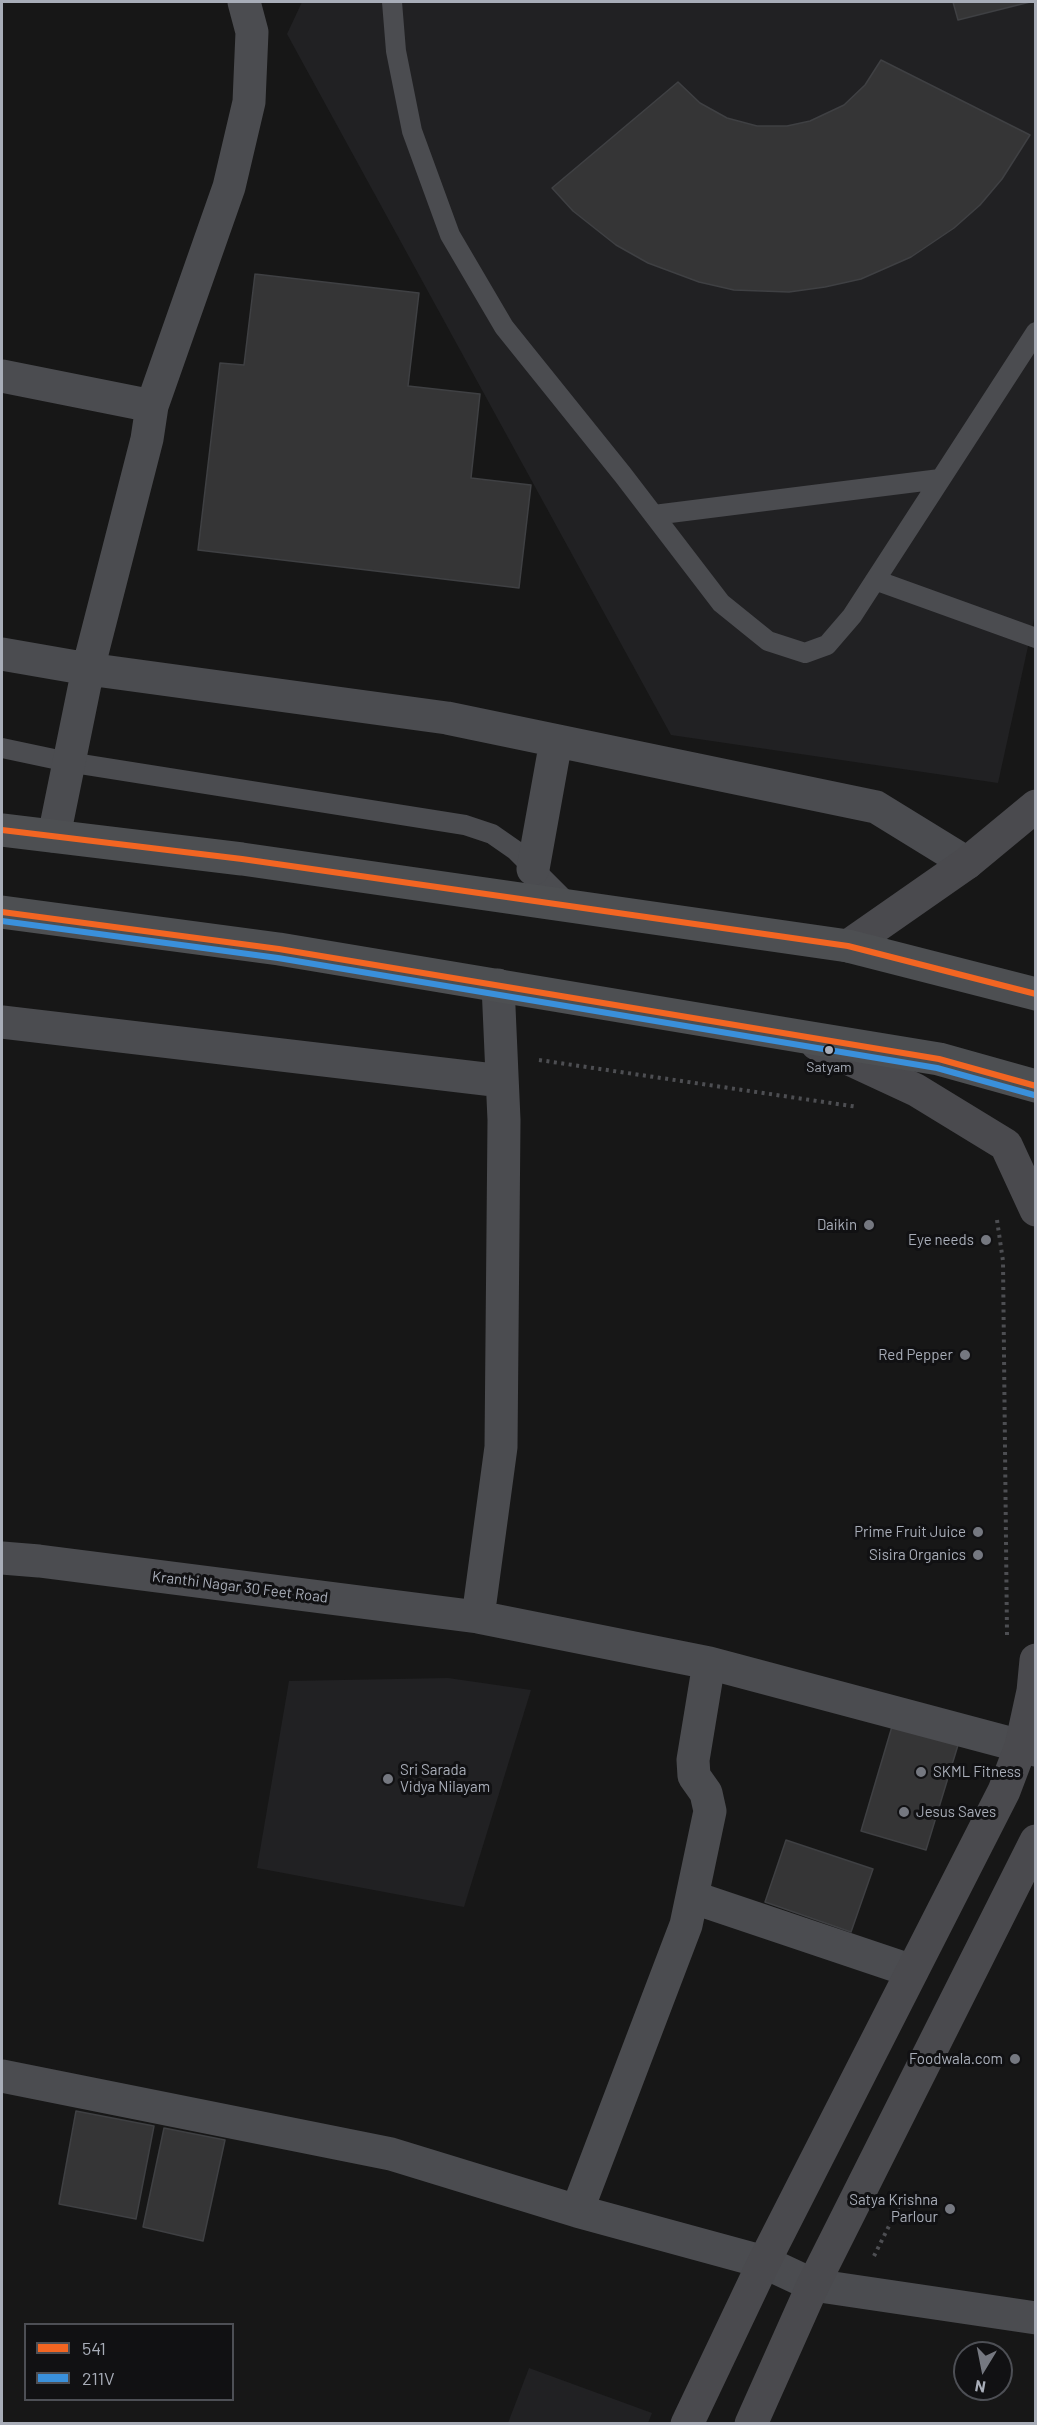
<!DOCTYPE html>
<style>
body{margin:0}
#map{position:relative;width:1037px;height:2425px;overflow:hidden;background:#171717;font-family:Barlow,sans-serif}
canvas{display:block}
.frame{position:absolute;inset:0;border:3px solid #a8adb8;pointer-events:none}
.legend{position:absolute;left:24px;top:2323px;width:210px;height:78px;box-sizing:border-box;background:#111113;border:2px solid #4d4f55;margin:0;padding:8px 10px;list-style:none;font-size:18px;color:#a8adb8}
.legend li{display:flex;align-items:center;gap:12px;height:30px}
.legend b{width:30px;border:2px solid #4d4f55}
.north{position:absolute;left:953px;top:2341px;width:60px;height:60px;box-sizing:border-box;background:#111113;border:2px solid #4d4f55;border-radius:50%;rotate:190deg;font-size:16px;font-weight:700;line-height:24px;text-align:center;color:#a8adb8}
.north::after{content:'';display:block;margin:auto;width:21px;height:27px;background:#757880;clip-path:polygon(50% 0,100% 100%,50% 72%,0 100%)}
</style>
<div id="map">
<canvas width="1037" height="2425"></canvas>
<div class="frame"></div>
<ul class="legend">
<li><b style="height:8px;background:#f26522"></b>541</li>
<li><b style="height:8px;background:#3a90db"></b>211V</li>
</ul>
<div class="north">N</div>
</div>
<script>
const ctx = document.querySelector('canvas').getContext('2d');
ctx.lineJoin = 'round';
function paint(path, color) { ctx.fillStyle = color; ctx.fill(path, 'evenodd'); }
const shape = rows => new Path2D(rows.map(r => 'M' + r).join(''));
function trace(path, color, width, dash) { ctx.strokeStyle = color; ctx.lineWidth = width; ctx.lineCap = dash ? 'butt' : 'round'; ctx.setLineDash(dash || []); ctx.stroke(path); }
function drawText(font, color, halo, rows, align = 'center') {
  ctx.font = font + ' Barlow,sans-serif'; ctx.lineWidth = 6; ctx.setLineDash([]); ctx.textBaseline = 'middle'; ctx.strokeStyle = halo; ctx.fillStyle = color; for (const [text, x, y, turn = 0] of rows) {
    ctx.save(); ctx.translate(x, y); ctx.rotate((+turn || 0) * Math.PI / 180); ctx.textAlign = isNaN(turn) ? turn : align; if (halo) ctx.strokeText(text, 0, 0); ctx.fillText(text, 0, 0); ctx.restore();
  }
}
const built = shape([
 [302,2,1035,2,1036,610,998,783,671,735,287,34],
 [448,1678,531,1690,464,1907,257,1868,289,1681],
 [529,2368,652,2413,648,2423,508,2423]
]);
const building = shape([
 [953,2,1030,2,958,20,953,2],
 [881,60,1030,135,1002,179,980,205,954,228,911,257,861,279,825,287,789,292,734,290,699,282,648,263,616,245,573,211,552,188,678,82,700,103,727,118,757,126,787,126,810,121,844,105,865,85,881,60],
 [255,274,419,293,408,386,480,394,471,478,531,485,519,588,198,550,220,363,244,365,255,274],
 [896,1713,962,1732,926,1850,861,1831,896,1713],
 [786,1840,873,1869,851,1932,765,1902,786,1840],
 [76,2111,154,2126,136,2219,59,2204,76,2111],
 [164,2128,225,2140,203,2241,143,2227,164,2128]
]);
const path = shape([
 [539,1060,858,1107],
 [997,1220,1003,1261,1007,1635],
 [874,2256,899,2206]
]);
const lane = shape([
 [392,2,396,51,412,131,450,235,504,327,623,475,721,603,768,641,805,653,827,645,852,616,1036,332],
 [654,515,940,479],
 [875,580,1036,638],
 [2,748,68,762,465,825,492,834,515,850,570,905]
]);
const street = shape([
 [2,376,152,406,147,439,88,669,54,836],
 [152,406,229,187,249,102,252,32,244,2],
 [2,654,88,669,447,718,876,807,967,863],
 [533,869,556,741],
 [498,985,504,1120,501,1447,478,1617,709,1663,1036,1750],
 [2,1022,502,1081],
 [2,1558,39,1561,478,1617],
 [692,1897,912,1971],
 [2,2076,391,2154,577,2211,764,2262,813,2285,1036,2318],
 [577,2211,686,1925,710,1811,706,1793,694,1776,693,1760,709,1663]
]);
const secondary = shape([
 [848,946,967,863,1036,806],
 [817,1044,916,1090,1006,1145,1036,1210],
 [687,2424,764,2262,1004,1791,1021,1746,1033,1691,1036,1660],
 [751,2424,813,2285,1036,1841]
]);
const primary = shape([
 [2,830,242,859,848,946,1036,994],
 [2,912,279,949,799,1036,939,1059,1036,1086]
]);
const bus1 = shape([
 [2,830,242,859,848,946,1036,994],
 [2,912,279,949,939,1059,1036,1086]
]);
const bus2 = shape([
 [2,921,278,958,937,1068,1034,1095]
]);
const markers = [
 [829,1050,5,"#a8adb8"],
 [869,1225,6,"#757880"],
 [986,1240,6,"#757880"],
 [965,1355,6,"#757880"],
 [978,1532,6,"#757880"],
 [978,1555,6,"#757880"],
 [921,1772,6,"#757880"],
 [388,1779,6,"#757880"],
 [904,1812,6,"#757880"],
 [1015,2059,6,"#757880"],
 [950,2209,6,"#757880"]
];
const busNames = [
 ["Satyam",829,1067]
];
const poiNames = [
 ["Daikin",857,1225],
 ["Eye needs",974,1240],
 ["Red Pepper",953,1355],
 ["Prime Fruit Juice",966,1532],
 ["Sisira Organics",966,1555],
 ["Sri Sarada",400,1770,"left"],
 ["Vidya Nilayam",400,1787,"left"],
 ["SKML Fitness",933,1772,"left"],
 ["Jesus Saves",916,1812,"left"],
 ["Foodwala.com",1003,2059],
 ["Satya Krishna",938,2200],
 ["Parlour",938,2217]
];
const streetNames = [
 ["Kranthi Nagar 30 Feet Road",240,1587,7]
];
paint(built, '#212123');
paint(building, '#353536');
trace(building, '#3f4043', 1.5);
trace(path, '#4d4e52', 4, [3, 4.5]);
trace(lane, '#4b4c50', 20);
trace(street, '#4b4c50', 33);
trace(secondary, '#4a4a4e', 33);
trace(primary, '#4d4f52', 33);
trace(bus1, '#f26522', 6);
trace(bus2, '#3a90db', 6);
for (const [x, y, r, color] of markers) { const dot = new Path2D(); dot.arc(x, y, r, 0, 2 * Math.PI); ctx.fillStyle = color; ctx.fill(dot); trace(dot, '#111113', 2); }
drawText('14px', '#a8adb8', '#111113', busNames);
drawText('15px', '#a8adb8', '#111113', poiNames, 'right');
drawText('15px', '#a8adb8', '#111113', streetNames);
</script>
